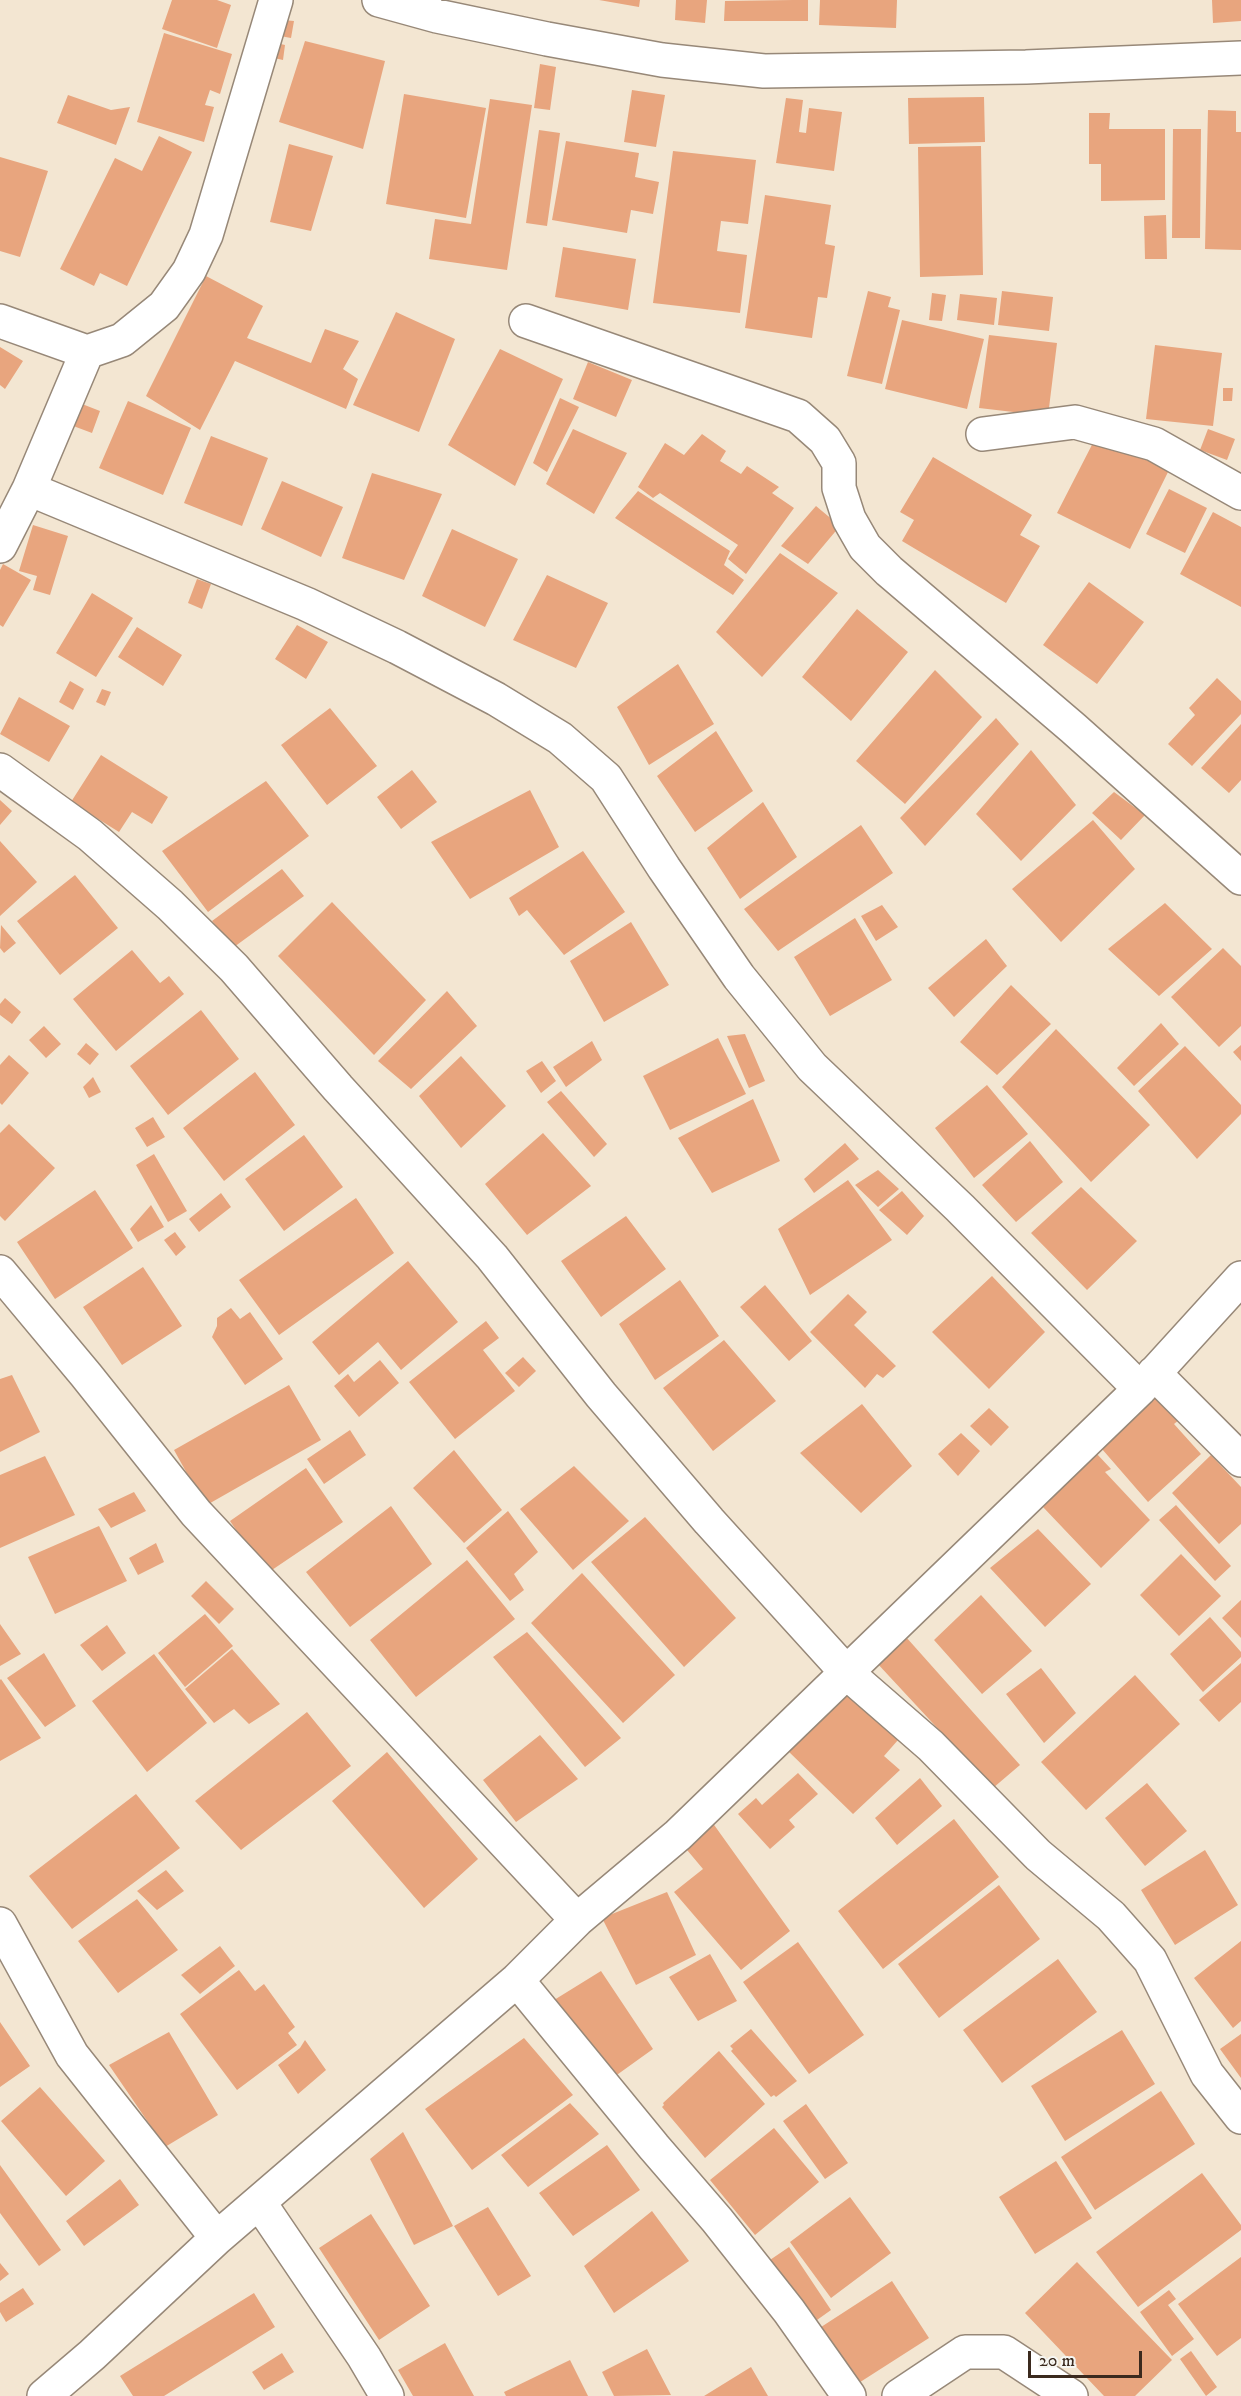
<!DOCTYPE html>
<style>
body{margin:0}
#map{position:relative;width:1241px;height:2396px;overflow:hidden;background:#f3e6d2;font-family:"IM FELL DW Pica",serif}
canvas{display:block}
.scale{position:absolute;left:1028px;top:2351px;width:114px;height:27px;box-sizing:border-box;border:3px solid #3b2a1e;border-top:0;padding-left:8px;font-size:18px;line-height:21px;white-space:nowrap;color:#3b2a1e;-webkit-text-stroke:4px #f6f6f2;paint-order:stroke}
</style>
<div id="map">
<canvas width="1241" height="2396"></canvas>
<div class="scale">20 m</div>
</div>
<script>
const ctx = document.querySelector('canvas').getContext('2d');
ctx.lineJoin = 'round';
function paint(path, color) { ctx.fillStyle = color; ctx.fill(path, 'evenodd'); }
const shape = rows => new Path2D(rows.map(r => 'M' + r).join(''));
function trace(path, color, width, dash) { ctx.strokeStyle = color; ctx.lineWidth = width; ctx.lineCap = dash ? 'butt' : 'round'; ctx.setLineDash(dash || []); ctx.stroke(path); }
const building = shape([
 [172,0,217,0,231,5,217,48,162,29],
 [599,0,640,0,639,7],
 [676,0,707,0,705,23,675,20],
 [793,0,808,0,808,21,724,21,725,1],
 [820,0,897,0,896,28,819,25],
 [1212,0,1241,0,1241,21,1213,23],
 [283,20,294,21,291,38,280,36],
 [164,33,232,54,220,94,210,90,205,105,214,107,204,142,137,122],
 [267,41,285,45,283,60,265,56],
 [305,41,385,61,363,149,279,122],
 [540,64,556,67,550,110,534,108],
 [632,90,665,95,656,147,624,142],
 [404,94,486,108,466,218,386,204],
 [68,95,111,110,130,107,116,145,57,123],
 [984,97,985,142,909,144,908,98],
 [786,98,803,100,799,132,806,133,809,108,842,112,834,171,776,163],
 [490,99,532,105,507,270,429,259,435,219,471,224],
 [1208,110,1236,111,1236,132,1241,132,1241,250,1205,249],
 [1089,113,1110,113,1109,129,1165,129,1165,200,1101,201,1101,164,1089,164],
 [1173,129,1201,129,1200,238,1172,238],
 [539,130,560,133,547,226,526,223],
 [159,136,192,152,127,286,100,273,94,286,60,269,115,158,142,171],
 [566,141,639,153,635,177,659,182,653,214,631,210,627,233,552,220],
 [289,144,333,156,311,231,270,222],
 [981,146,983,275,920,277,918,147],
 [673,151,756,160,748,224,721,221,717,251,747,255,740,313,653,303],
 [0,157,48,171,20,257,0,251],
 [765,195,831,205,825,244,835,246,827,298,818,297,812,338,745,328],
 [1166,215,1167,259,1145,259,1144,216],
 [563,247,636,259,628,310,555,297],
 [206,276,263,306,247,338,311,363,325,329,359,341,343,369,358,379,346,409,235,361,200,430,146,396],
 [868,291,891,297,888,307,900,310,882,384,847,376],
 [1002,291,1053,297,1049,331,998,325],
 [932,293,946,295,942,321,929,320],
 [960,294,997,298,994,325,957,320],
 [396,312,455,339,419,432,353,405],
 [902,320,984,339,967,409,885,389],
 [989,335,1057,343,1048,416,979,408],
 [1155,345,1222,353,1213,426,1146,419],
 [0,347,23,361,5,389,0,385],
 [500,349,563,379,515,486,448,445],
 [588,362,632,380,616,417,573,399],
 [1223,388,1233,388,1232,401,1223,401],
 [560,398,579,407,547,472,533,463],
 [128,401,191,428,163,495,99,468],
 [77,402,100,411,92,433,68,424],
 [573,429,627,453,594,514,546,484],
 [1208,429,1235,439,1227,460,1200,450],
 [702,434,726,451,720,461,741,474,747,466,779,487,772,493,794,508,746,574,728,559,738,545,660,493,653,498,638,487,665,443,684,455],
 [1097,435,1169,470,1130,549,1057,513],
 [211,436,268,458,242,526,184,503],
 [933,457,1032,515,1020,535,1040,546,1006,603,902,541,914,520,900,512],
 [372,473,442,494,404,580,342,558],
 [282,481,343,507,321,557,261,529],
 [1169,489,1207,508,1185,553,1146,534],
 [638,491,730,551,724,565,744,580,733,595,615,518],
 [816,506,840,526,808,564,781,546],
 [1213,512,1241,527,1241,607,1180,574],
 [33,525,68,536,50,595,33,590,37,576,19,571],
 [452,529,518,559,485,627,422,596],
 [780,553,838,593,762,677,716,632],
 [3,564,31,580,3,627,0,625,0,570],
 [547,575,608,603,576,668,513,640],
 [197,579,211,584,202,609,188,603],
 [1089,582,1144,622,1097,684,1043,645],
 [92,593,133,618,96,677,56,653],
 [857,609,908,652,851,721,802,677],
 [297,625,328,642,306,679,275,659],
 [137,627,182,655,163,686,118,657],
 [678,664,714,724,649,765,617,707],
 [935,670,982,717,905,804,856,761],
 [1217,678,1241,701,1241,714,1192,766,1168,744,1195,715,1189,708],
 [70,681,84,689,73,710,59,702],
 [102,689,111,692,105,706,96,702],
 [19,697,70,726,49,762,0,734],
 [330,708,377,766,327,805,281,745],
 [996,718,1019,744,925,846,900,818],
 [1241,724,1241,780,1229,793,1201,768],
 [716,731,753,791,695,832,657,776],
 [1031,750,1076,805,1021,861,976,814],
 [101,755,168,797,152,824,132,812,119,832,71,802],
 [412,770,437,802,401,829,377,797],
 [266,781,309,836,208,912,162,851],
 [530,790,559,847,470,899,431,842],
 [1114,792,1145,815,1121,840,1092,813],
 [0,800,12,811,0,825],
 [763,802,797,857,740,899,707,848],
 [1093,820,1135,869,1061,942,1012,889],
 [861,825,893,873,778,951,744,909],
 [0,841,37,882,0,916],
 [583,851,625,912,564,955,527,910,519,916,509,898],
 [282,869,304,896,234,947,212,921],
 [75,875,118,928,60,975,17,921],
 [332,902,426,1000,374,1055,278,956],
 [1165,903,1212,949,1159,996,1108,949],
 [882,905,898,927,876,941,861,916],
 [855,918,892,980,830,1016,794,957],
 [631,922,669,985,604,1022,570,961],
 [1,925,16,943,4,953,0,948],
 [986,939,1007,966,954,1017,928,988],
 [1223,948,1241,966,1241,1026,1219,1047,1171,997],
 [132,950,160,983,169,976,184,994,116,1051,73,999],
 [1011,985,1051,1024,997,1075,960,1042],
 [447,991,477,1026,411,1089,378,1061],
 [5,998,21,1012,12,1024,0,1015,0,1004],
 [201,1010,239,1059,168,1115,130,1066],
 [1161,1023,1179,1044,1134,1086,1117,1068],
 [44,1026,61,1044,46,1058,29,1040],
 [1056,1029,1150,1125,1091,1182,1002,1087],
 [745,1034,765,1081,749,1088,727,1036],
 [718,1038,746,1094,670,1130,643,1076],
 [592,1041,602,1060,566,1087,553,1067],
 [86,1043,99,1054,90,1065,77,1054],
 [1241,1045,1241,1061,1233,1052],
 [1185,1046,1241,1105,1241,1114,1197,1159,1138,1091],
 [9,1055,29,1073,2,1105,0,1103,0,1065],
 [461,1056,506,1106,461,1148,419,1096],
 [542,1061,556,1081,541,1093,526,1071],
 [255,1072,295,1125,224,1181,183,1128],
 [93,1077,101,1092,89,1098,83,1087],
 [987,1085,1028,1134,974,1178,935,1128],
 [561,1091,607,1144,594,1157,547,1102],
 [753,1099,780,1161,712,1193,678,1138],
 [153,1117,165,1137,147,1147,135,1128],
 [9,1124,55,1168,5,1221,0,1216,0,1133],
 [543,1133,591,1186,527,1235,485,1184],
 [304,1135,343,1187,284,1231,245,1179],
 [1030,1141,1063,1182,1016,1222,982,1185],
 [845,1143,859,1159,814,1193,804,1179],
 [154,1154,187,1211,168,1222,136,1165],
 [878,1170,899,1189,878,1207,855,1185],
 [848,1180,892,1240,810,1295,778,1229],
 [1081,1187,1137,1241,1087,1290,1031,1233],
 [95,1190,133,1248,55,1299,17,1242],
 [902,1191,924,1216,907,1235,879,1210],
 [221,1193,231,1207,199,1232,189,1219],
 [356,1198,394,1253,279,1335,239,1280],
 [151,1205,164,1227,138,1242,130,1229],
 [626,1216,666,1269,601,1317,561,1261],
 [175,1232,186,1247,176,1256,164,1240],
 [408,1261,458,1322,401,1370,378,1342,339,1375,312,1342],
 [143,1267,182,1326,122,1365,83,1307],
 [992,1276,1045,1332,989,1389,932,1332],
 [680,1280,719,1336,655,1380,619,1324],
 [765,1285,812,1341,789,1361,740,1307],
 [848,1294,867,1312,854,1325,896,1366,883,1378,877,1374,865,1388,810,1332],
 [231,1308,240,1319,250,1312,283,1359,245,1385,212,1337,217,1326,217,1318],
 [486,1321,499,1338,483,1350,515,1391,455,1439,409,1382],
 [724,1340,776,1401,713,1451,663,1388],
 [523,1357,536,1371,519,1387,505,1373],
 [380,1360,399,1383,359,1417,334,1386,348,1374,354,1382],
 [12,1375,40,1432,0,1452,0,1379],
 [289,1385,321,1440,205,1506,174,1450],
 [1159,1390,1184,1416,1174,1424,1201,1454,1148,1502,1102,1449],
 [862,1404,912,1466,861,1513,800,1453],
 [989,1408,1009,1427,991,1446,970,1426],
 [350,1430,366,1455,324,1484,307,1459],
 [961,1433,980,1451,958,1476,938,1454],
 [454,1450,502,1510,464,1543,413,1488],
 [1097,1454,1111,1469,1105,1472,1150,1520,1101,1568,1043,1507],
 [1211,1455,1241,1487,1241,1524,1219,1544,1172,1493],
 [45,1456,75,1515,0,1548,0,1475],
 [574,1466,629,1521,573,1570,520,1509],
 [306,1468,343,1522,266,1574,230,1521],
 [134,1492,146,1511,111,1528,98,1509],
 [1176,1505,1231,1566,1215,1581,1159,1520],
 [391,1506,432,1564,350,1627,306,1572],
 [508,1511,538,1552,514,1574,524,1590,510,1601,466,1548],
 [645,1517,736,1618,684,1667,591,1562],
 [99,1526,127,1581,55,1614,28,1557],
 [1038,1529,1091,1584,1045,1627,990,1568],
 [156,1543,164,1562,138,1575,129,1558],
 [1181,1554,1221,1596,1179,1636,1140,1595],
 [467,1560,515,1619,416,1697,370,1640],
 [582,1573,675,1675,623,1723,531,1623],
 [206,1581,234,1609,219,1624,191,1596],
 [981,1595,1032,1651,982,1694,934,1640],
 [1241,1600,1241,1638,1222,1618],
 [205,1614,233,1646,185,1687,158,1653],
 [1210,1617,1241,1652,1241,1657,1203,1692,1170,1654],
 [0,1624,21,1654,0,1666],
 [107,1625,126,1653,102,1671,80,1645],
 [527,1632,621,1738,585,1767,493,1657],
 [906,1637,1020,1765,993,1788,876,1662],
 [232,1649,280,1704,249,1724,234,1709,214,1723,185,1689],
 [44,1653,76,1706,45,1727,7,1678],
 [154,1654,207,1723,147,1772,92,1701],
 [1241,1663,1241,1702,1219,1722,1199,1700],
 [1041,1668,1076,1713,1044,1743,1006,1694],
 [1135,1675,1180,1724,1086,1810,1041,1762],
 [1,1679,41,1738,0,1761,0,1680],
 [844,1691,898,1740,884,1756,900,1770,853,1814,788,1751],
 [307,1712,351,1766,241,1850,195,1801],
 [540,1735,578,1779,516,1822,483,1780],
 [387,1752,478,1859,424,1908,332,1801],
 [798,1773,818,1794,789,1820,795,1827,770,1849,738,1814,756,1798,762,1805],
 [920,1778,942,1806,897,1845,875,1818],
 [1147,1783,1187,1831,1145,1866,1105,1818],
 [136,1794,180,1848,72,1929,29,1876],
 [954,1819,999,1877,883,1969,838,1911],
 [712,1822,790,1931,741,1970,674,1892,703,1869,682,1844],
 [1205,1850,1238,1905,1175,1945,1141,1890],
 [166,1870,184,1891,157,1910,137,1891],
 [999,1885,1040,1939,939,2018,898,1964],
 [667,1892,696,1955,636,1985,602,1918],
 [137,1899,178,1950,118,1993,78,1941],
 [1241,1941,1241,2021,1233,2028,1194,1978],
 [798,1942,864,2035,809,2074,743,1982],
 [220,1946,235,1966,200,1994,181,1975],
 [710,1954,737,2001,698,2021,669,1977],
 [1058,1959,1097,2012,1002,2083,963,2030],
 [239,1970,255,1991,264,1984,295,2027,288,2033,297,2045,237,2090,180,2014],
 [601,1971,653,2049,607,2082,546,2005],
 [0,2022,30,2066,0,2087],
 [751,2029,797,2081,776,2097,774,2095,771,2097,731,2051,733,2049,730,2046],
 [1122,2030,1155,2084,1065,2141,1031,2086],
 [169,2032,218,2115,165,2147,109,2065],
 [1241,2034,1241,2078,1220,2049],
 [524,2038,573,2095,472,2170,425,2109],
 [305,2040,326,2070,298,2094,278,2065,300,2048],
 [719,2051,765,2104,705,2158,662,2107,664,2105,663,2103],
 [40,2087,105,2161,66,2196,1,2121],
 [1161,2091,1195,2144,1095,2210,1061,2157],
 [570,2103,599,2134,528,2187,501,2155],
 [806,2104,848,2163,825,2179,783,2121],
 [774,2128,819,2182,755,2235,710,2180],
 [403,2132,453,2226,414,2245,370,2159],
 [607,2145,640,2190,573,2236,539,2193],
 [1056,2161,1092,2218,1035,2254,999,2197],
 [0,2165,61,2250,39,2266,0,2213],
 [1202,2173,1241,2225,1241,2230,1138,2307,1096,2252],
 [120,2179,139,2205,84,2246,66,2221],
 [850,2197,891,2253,831,2298,790,2242],
 [488,2207,531,2276,498,2296,454,2226],
 [652,2211,689,2261,614,2313,584,2266],
 [371,2214,430,2306,379,2340,319,2248],
 [789,2247,831,2310,810,2325,767,2262],
 [1241,2257,1241,2338,1217,2356,1178,2304],
 [1077,2262,1172,2360,1135,2396,1104,2396,1025,2313],
 [0,2263,9,2274,0,2281],
 [892,2281,929,2338,854,2386,818,2329],
 [23,2288,34,2304,6,2322,0,2312,0,2303],
 [1169,2290,1176,2299,1168,2305,1194,2339,1172,2356,1140,2312],
 [254,2293,275,2327,164,2396,133,2396,120,2376],
 [445,2343,474,2396,413,2396,398,2370],
 [647,2349,671,2395,614,2396,602,2372],
 [1191,2351,1217,2387,1206,2396,1180,2359],
 [282,2353,294,2372,264,2390,252,2372],
 [570,2360,588,2396,506,2396,504,2392],
 [751,2367,768,2396,704,2396]
]);
const minor = shape([
 [379,0,437,16,547,39,662,60,764,71,1026,67,1241,58],
 [0,321,87,352,122,340,164,306,189,271,206,235,276,0],
 [526,321,798,416,825,440,839,463,839,488,849,519,865,547,889,571,1073,728,1241,878],
 [983,434,1075,422,1154,444,1241,493],
 [29,489,306,604,397,647,496,699,560,738,606,778,664,868,739,977,812,1067,960,1208,1140,1389],
 [0,546,29,489,87,352],
 [0,770,90,835,170,905,234,968,338,1088,492,1257,601,1395,709,1521,847,1673,931,1746,1038,1855,1111,1916,1150,1960,1207,2074,1241,2117],
 [0,1272,86,1375,196,1513,577,1920],
 [1154,1373,1241,1460],
 [0,1924,72,2055,217,2238],
 [517,1980,654,2147,717,2220,789,2311,849,2396],
 [259,2202,364,2357,387,2396],
 [44,2396,92,2355,217,2238,517,1980,577,1920,678,1835,1140,1389,1241,1278],
 [899,2396,965,2352,1004,2352,1071,2396]
]);
paint(building, '#e8a57e');
trace(minor, '#978878', 36);
trace(minor, '#fff', 33);
</script>
